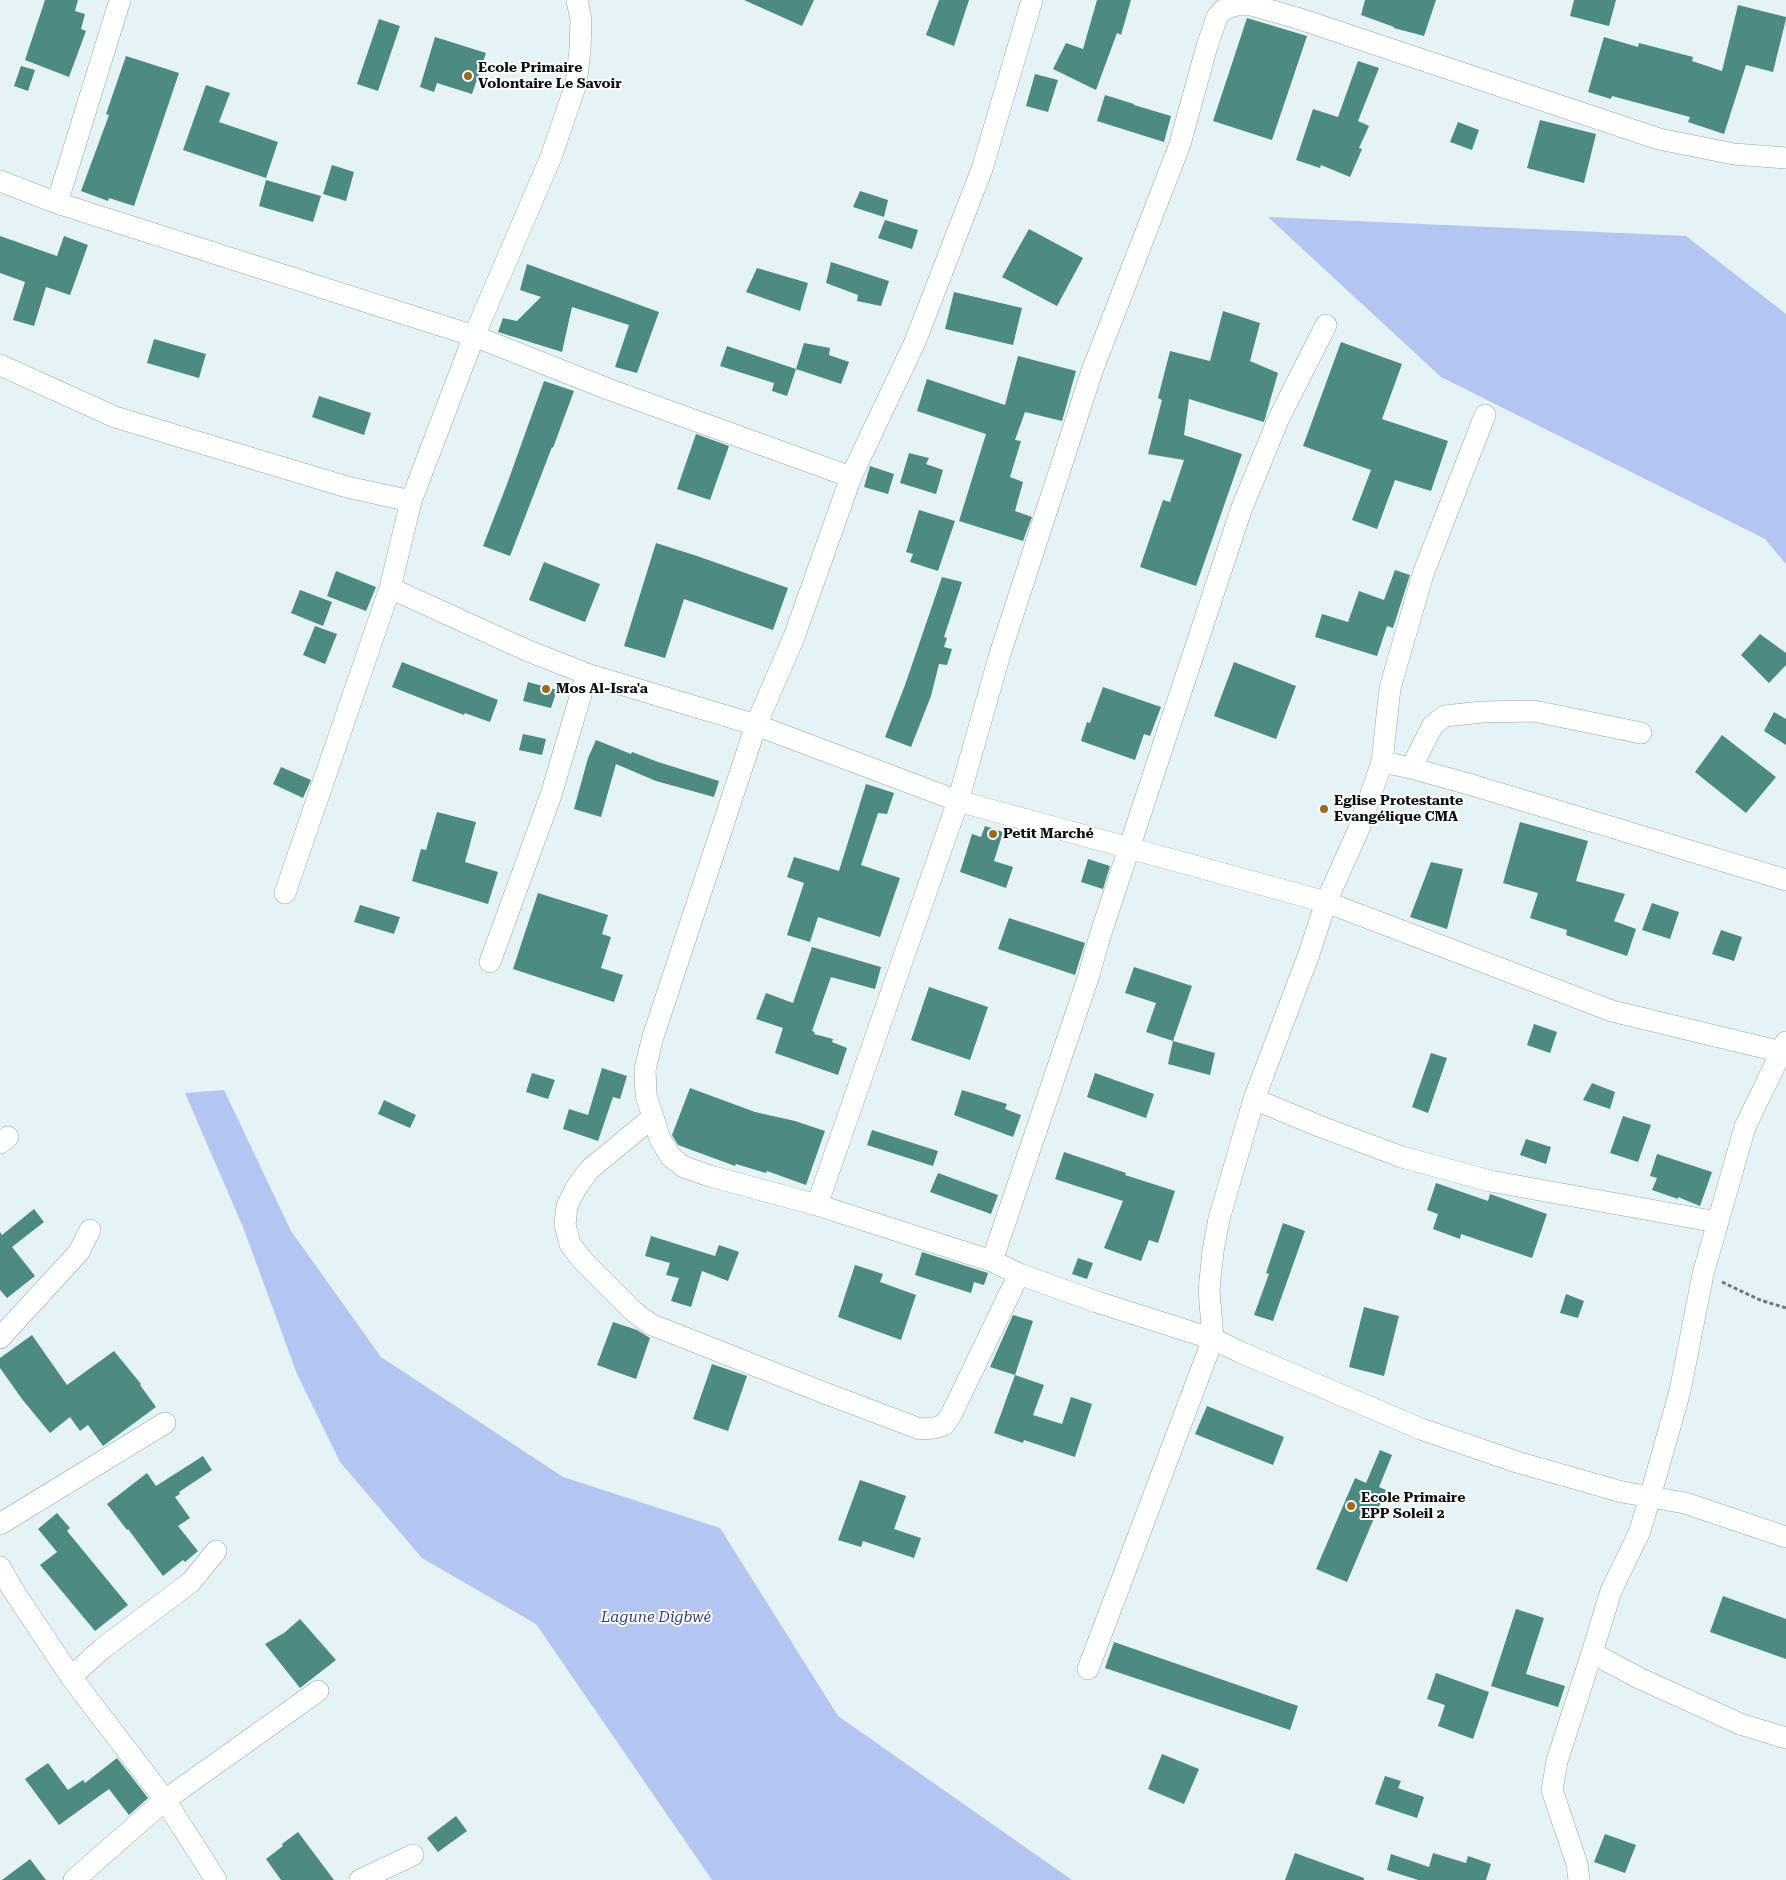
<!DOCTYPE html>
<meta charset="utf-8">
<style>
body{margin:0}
canvas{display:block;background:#e5f3f6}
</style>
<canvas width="1786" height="1880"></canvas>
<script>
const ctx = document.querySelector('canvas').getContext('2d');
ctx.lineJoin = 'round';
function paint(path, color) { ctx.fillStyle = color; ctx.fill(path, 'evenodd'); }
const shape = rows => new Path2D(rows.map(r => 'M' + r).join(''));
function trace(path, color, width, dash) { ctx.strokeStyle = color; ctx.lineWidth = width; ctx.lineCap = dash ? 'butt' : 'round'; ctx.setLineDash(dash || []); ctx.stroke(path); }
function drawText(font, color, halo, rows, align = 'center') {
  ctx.font = font + ' "Roboto Serif",serif'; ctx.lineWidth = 4; ctx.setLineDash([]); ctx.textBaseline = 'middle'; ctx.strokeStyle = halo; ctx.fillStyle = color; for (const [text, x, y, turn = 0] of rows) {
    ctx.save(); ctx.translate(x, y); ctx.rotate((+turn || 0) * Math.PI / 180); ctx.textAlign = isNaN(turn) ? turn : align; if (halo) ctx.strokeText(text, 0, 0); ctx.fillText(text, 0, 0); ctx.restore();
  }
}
const water = shape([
 [1268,217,1686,236,1786,314,1786,564,1765,539,1441,377],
 [224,1090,291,1231,381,1357,563,1477,720,1528,838,1716,1072,1880,712,1880,536,1624,422,1558,340,1462,297,1374,243,1227,185,1093]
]);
const building = shape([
 [45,0,78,0,75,11,85,14,81,29,86,31,69,77,25,60],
 [744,0,814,0,802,26],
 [939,0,969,0,954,46,926,35],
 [1097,0,1131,0,1121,35,1117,33,1096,90,1053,69,1066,43,1083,49],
 [1365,0,1436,0,1424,36,1394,28,1394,27,1361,15],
 [1574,0,1616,0,1609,26,1570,16],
 [1738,5,1786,17,1786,19,1773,72,1746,65,1724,134,1688,122,1690,117,1612,96,1611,99,1588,92,1604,37,1638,47,1639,43,1693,57,1692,61,1722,71],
 [1247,18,1307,36,1272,140,1213,121],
 [379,19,400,26,378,91,357,84],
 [435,37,486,53,472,94,437,83,434,92,420,87],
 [126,56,179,73,134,206,109,198,108,201,81,191,109,115,106,114],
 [1358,61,1379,68,1358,121,1369,126,1359,148,1362,149,1350,177,1321,165,1320,168,1296,160,1313,109,1338,117],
 [21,66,35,70,28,91,14,86],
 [1035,74,1058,80,1048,112,1026,106],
 [206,85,230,93,219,122,278,142,266,178,183,150],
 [1105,95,1134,104,1134,105,1171,116,1164,142,1097,121],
 [1540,120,1596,134,1584,183,1527,168],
 [1458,122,1479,130,1472,150,1450,142],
 [332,165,354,172,346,201,323,194],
 [266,180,321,196,313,222,259,206],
 [860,191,888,200,884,217,853,207],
 [885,220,918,230,912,249,878,238],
 [1029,229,1083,258,1057,306,1002,277],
 [0,236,57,256,64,236,88,245,70,295,46,287,34,326,13,320,25,282,0,273],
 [831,262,889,281,881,306,857,301,858,295,826,283],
 [527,264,659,312,637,373,615,367,629,325,572,307,562,352,498,332,503,318,517,321,541,297,520,290],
 [757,268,808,283,800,311,746,292],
 [954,292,1022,308,1013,345,945,329],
 [1223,311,1260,323,1250,361,1278,373,1264,422,1189,399,1184,435,1242,454,1196,586,1140,567,1163,500,1170,502,1184,460,1148,454,1162,400,1158,398,1170,351,1210,361],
 [154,339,206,354,199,378,147,363],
 [1341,342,1402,364,1382,419,1448,441,1431,491,1395,480,1377,529,1352,520,1371,470,1303,446],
 [804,343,830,348,829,355,849,362,841,384,796,369],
 [727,346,796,369,787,396,772,391,774,383,720,366],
 [1018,356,1076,371,1062,421,1025,412,1015,440,1021,441,1010,477,1023,482,1015,511,1032,517,1023,541,959,521,986,434,917,411,927,379,1005,405],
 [544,381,574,391,553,448,552,447,510,556,483,546,507,484],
 [319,396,371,413,364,435,312,417],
 [696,434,729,446,710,500,677,489],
 [909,453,929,458,926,464,943,470,936,494,900,483],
 [870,466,894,474,888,494,864,487],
 [919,510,955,521,938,571,910,562,913,554,906,552],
 [656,543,697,556,788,588,773,630,684,599,665,658,624,646],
 [544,562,600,584,585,622,529,600],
 [1395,570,1410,575,1393,628,1387,626,1377,656,1315,637,1322,614,1348,622,1359,591,1384,600],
 [336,571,376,587,366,611,327,596],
 [942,577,962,582,944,637,947,638,944,647,952,649,947,665,939,664,931,696,911,747,885,737,905,685],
 [300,590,332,602,323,626,291,613],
 [315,626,337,634,325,664,303,655],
 [1760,634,1786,653,1786,665,1769,683,1741,655],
 [402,662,498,700,490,722,465,713,464,715,392,687],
 [1234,662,1296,686,1276,739,1214,716],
 [528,682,557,690,551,708,523,701],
 [1103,687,1161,707,1150,736,1144,734,1135,760,1081,741,1087,722,1090,723],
 [1774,712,1786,719,1786,745,1764,731],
 [523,734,546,739,542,755,519,750],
 [1722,735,1776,777,1746,813,1695,772],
 [596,740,631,754,632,752,658,762,719,781,714,797,656,781,616,764,601,817,574,809,588,758],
 [281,767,311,780,303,798,273,784],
 [866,784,894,793,887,814,878,813,861,865,900,878,880,937,818,917,810,942,787,935,804,883,787,877,794,857,839,871],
 [437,812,476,822,465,862,498,872,488,904,412,881,421,849,426,850],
 [1520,822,1588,841,1576,881,1625,894,1614,921,1636,929,1627,956,1566,935,1567,930,1530,918,1538,893,1503,883],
 [985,826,1003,832,994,861,1013,867,1006,888,960,872,972,834,981,837],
 [1088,859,1110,866,1103,889,1081,882],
 [1431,862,1463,869,1447,929,1410,917],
 [538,893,608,915,602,934,611,937,601,968,623,975,614,1002,513,969],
 [1652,903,1679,912,1670,939,1642,930],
 [360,905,400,917,394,934,354,922],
 [1009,918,1085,943,1075,975,998,949],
 [1721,930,1742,937,1734,961,1712,954],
 [812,947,881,967,875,989,831,977,812,1031,815,1032,814,1034,833,1039,832,1042,847,1048,838,1075,775,1053,783,1028,756,1019,766,993,793,1003],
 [1134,967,1192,986,1173,1041,1146,1032,1156,1003,1125,993],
 [929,987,988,1007,970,1060,911,1040],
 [1534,1024,1557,1032,1550,1053,1527,1045],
 [1173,1041,1215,1053,1210,1075,1168,1064],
 [1431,1053,1447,1058,1428,1113,1412,1107],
 [602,1068,627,1076,620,1099,613,1097,598,1141,563,1129,569,1109,588,1115],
 [532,1073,555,1080,548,1099,526,1092],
 [1095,1073,1154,1094,1146,1118,1087,1097],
 [1592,1083,1615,1092,1610,1109,1583,1100],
 [690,1088,755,1112,795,1121,825,1131,806,1185,767,1171,766,1173,736,1164,735,1166,678,1145,672,1135],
 [962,1090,1007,1104,1005,1109,1021,1115,1013,1137,954,1115],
 [384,1100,416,1115,410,1128,378,1114],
 [1623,1116,1651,1125,1638,1162,1610,1153],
 [872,1130,938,1151,933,1166,867,1145],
 [1526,1139,1551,1147,1546,1164,1520,1155],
 [1064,1152,1126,1173,1125,1175,1175,1191,1158,1243,1149,1240,1141,1261,1104,1248,1123,1201,1055,1179],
 [1657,1154,1712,1172,1700,1206,1678,1197,1678,1199,1652,1190,1657,1178,1650,1176],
 [938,1173,998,1195,991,1214,930,1192],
 [1436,1183,1488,1201,1490,1194,1547,1214,1532,1258,1461,1234,1460,1239,1433,1229,1438,1214,1427,1210],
 [34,1209,44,1222,12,1247,35,1276,7,1298,0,1290,0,1232,2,1235],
 [1283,1223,1305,1231,1273,1321,1254,1315,1269,1274,1266,1273],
 [651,1236,715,1256,719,1245,739,1252,728,1281,702,1271,691,1307,671,1301,679,1278,666,1275,670,1263,645,1256],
 [922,1252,988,1273,984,1285,974,1282,971,1293,915,1275],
 [1078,1258,1093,1263,1087,1279,1072,1274],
 [855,1265,883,1274,880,1282,916,1295,901,1340,838,1317],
 [1566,1294,1584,1301,1578,1318,1560,1313],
 [1364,1307,1399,1316,1384,1376,1349,1367],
 [1013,1315,1033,1321,1015,1375,990,1367],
 [613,1322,637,1330,650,1338,636,1379,597,1365],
 [32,1335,67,1385,114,1351,141,1384,140,1385,156,1407,103,1446,88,1425,80,1431,70,1417,50,1433,22,1399,0,1368,0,1358],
 [712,1364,747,1376,728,1431,693,1419],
 [1015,1375,1044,1385,1033,1415,1062,1424,1071,1397,1092,1404,1075,1457,1024,1440,1023,1443,994,1433],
 [1207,1406,1284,1437,1273,1465,1195,1434],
 [1380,1450,1392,1455,1379,1487,1386,1490,1347,1582,1316,1569,1355,1478,1366,1483],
 [203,1456,212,1470,179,1492,180,1494,175,1497,190,1518,178,1526,198,1551,185,1562,183,1560,163,1576,128,1529,127,1530,107,1504,147,1473,156,1486],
 [860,1480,906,1496,894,1529,921,1538,914,1558,863,1541,861,1547,838,1540],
 [57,1513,70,1528,67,1531,128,1605,95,1631,40,1565,57,1552,38,1529],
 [1723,1596,1786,1619,1786,1659,1710,1632],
 [1516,1609,1544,1618,1526,1674,1565,1686,1558,1707,1491,1686],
 [300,1619,336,1660,300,1688,265,1644,284,1633],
 [1114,1642,1298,1706,1290,1730,1105,1668],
 [1436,1673,1489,1692,1473,1739,1438,1726,1445,1705,1427,1699],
 [1162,1754,1199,1769,1184,1804,1148,1789],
 [117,1758,148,1798,129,1815,109,1789,59,1825,25,1779,48,1763,68,1790,83,1780,85,1783],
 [1385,1776,1401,1781,1398,1788,1424,1797,1417,1818,1375,1804],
 [456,1816,467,1831,438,1852,427,1838],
 [298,1832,334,1880,281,1880,266,1859,283,1846,282,1844],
 [1605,1834,1636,1845,1625,1873,1594,1862],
 [1295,1853,1364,1878,1364,1880,1285,1880],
 [1433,1853,1466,1863,1468,1856,1491,1864,1486,1880,1418,1880,1387,1870,1391,1854,1429,1867],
 [30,1859,46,1880,2,1880]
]);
const path = shape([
 [1722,1282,1760,1300,1786,1308]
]);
const minor = shape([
 [1032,0,982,169,915,342,851,477,794,637,756,725,958,801,1326,902,1612,1011,1786,1053],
 [0,181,57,203,474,336,608,389,851,477],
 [57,203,120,0],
 [0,365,115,417,347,487,411,501,390,588,285,893],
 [411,501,474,336,551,157,576,84,580,50,581,20,577,0],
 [390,588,526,650,587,674,551,795,490,962],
 [587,674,756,725,652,1040,645,1070,646,1095,660,1139,671,1157,684,1167,710,1176,817,1205,992,1261,1019,1274,1097,1302,1213,1339,1240,1352,1421,1429,1517,1462,1622,1492,1685,1503,1786,1537],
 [1382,762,1390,688,1423,574,1485,415],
 [1411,768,1433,725,1445,716,1482,712,1534,711,1641,733],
 [1786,1042,1745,1127,1703,1274,1680,1391,1656,1476,1640,1531,1611,1591,1592,1653,1641,1679,1716,1713,1740,1724,1786,1738],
 [1254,1099,1319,1126,1402,1157,1490,1181,1717,1222],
 [653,1117,589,1170,576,1188,567,1206,565,1225,570,1244,584,1262,633,1311,650,1324,822,1392,920,1429,934,1428,944,1425,951,1415,1019,1274],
 [0,1143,8,1137],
 [817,1205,958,801,1000,654,1092,371,1180,144,1207,46,1217,17,1223,10,1236,5,1251,5,1297,18,1659,139,1734,154,1786,158],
 [992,1261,1088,978,1100,936,1241,510,1278,420,1326,325],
 [0,1338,79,1252,90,1230],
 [0,1524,165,1423],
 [0,1567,13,1590,71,1677,165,1800,216,1880],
 [1088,1669,1213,1339,1209,1290,1213,1251,1219,1219,1254,1099,1309,954,1326,902,1358,831,1382,762,1411,768,1472,785,1786,880],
 [71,1677,103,1648,191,1582,216,1551],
 [74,1880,165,1800,318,1691],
 [360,1880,413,1855],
 [1579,1880,1577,1864,1552,1790,1557,1761,1592,1653]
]);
const markers = [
 [468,76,5,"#9c6a1f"],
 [546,689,5,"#9c6a1f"],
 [1324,809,5,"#9c6a1f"],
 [993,834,5,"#9c6a1f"],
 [1351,1506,5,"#9c6a1f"]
];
const poiNames = [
 ["Ecole Primaire",478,68],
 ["Volontaire Le Savoir",478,84],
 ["Mos Al-Isra'a",556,689],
 ["Eglise Protestante",1334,801],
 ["Evangélique CMA",1334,817],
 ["Petit Marché",1003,834],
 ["Ecole Primaire",1361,1498],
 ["EPP Soleil 2",1361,1514]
];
const waterNames = [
 ["Lagune Digbwé",656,1618]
];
paint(water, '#b4c5f1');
paint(building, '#4d8a82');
trace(minor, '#98a5a8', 22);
trace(path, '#70797b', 3, [4, 2.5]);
trace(minor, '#fff', 21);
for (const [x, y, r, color] of markers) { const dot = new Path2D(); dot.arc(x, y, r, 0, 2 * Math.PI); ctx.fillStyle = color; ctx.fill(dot); trace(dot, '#fff', 2); }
drawText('bold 14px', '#0b1011', '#fff', poiNames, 'left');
drawText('italic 15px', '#33447b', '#fff', waterNames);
</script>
